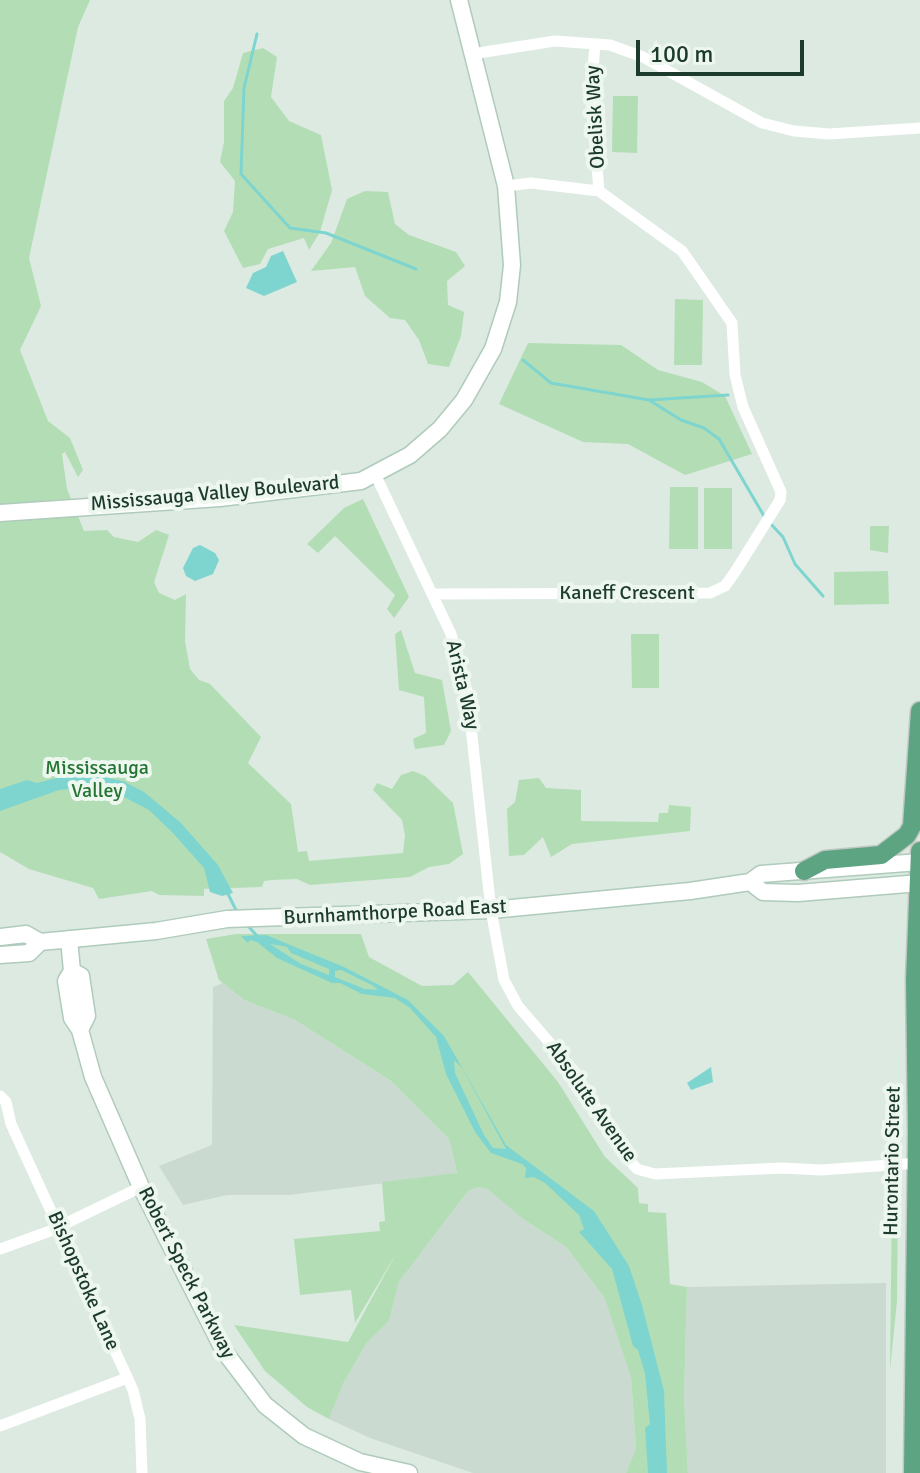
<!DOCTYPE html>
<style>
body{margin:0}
#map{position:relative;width:920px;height:1473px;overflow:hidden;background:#dceae1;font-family:Signika,sans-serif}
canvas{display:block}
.scale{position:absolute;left:636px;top:40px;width:168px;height:36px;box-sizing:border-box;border:4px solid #1d3b2c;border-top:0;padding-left:10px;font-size:24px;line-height:28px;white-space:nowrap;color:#1d3b2c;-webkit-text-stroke:6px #edf7f0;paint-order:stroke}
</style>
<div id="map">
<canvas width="920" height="1473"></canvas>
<div class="scale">100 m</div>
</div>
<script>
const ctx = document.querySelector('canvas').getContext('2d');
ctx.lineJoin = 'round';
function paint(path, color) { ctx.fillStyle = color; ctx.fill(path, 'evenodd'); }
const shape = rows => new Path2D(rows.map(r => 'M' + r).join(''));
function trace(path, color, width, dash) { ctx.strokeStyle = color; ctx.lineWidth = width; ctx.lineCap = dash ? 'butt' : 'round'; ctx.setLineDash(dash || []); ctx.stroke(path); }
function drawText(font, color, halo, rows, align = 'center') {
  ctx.font = font + ' Signika,sans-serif'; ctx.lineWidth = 8; ctx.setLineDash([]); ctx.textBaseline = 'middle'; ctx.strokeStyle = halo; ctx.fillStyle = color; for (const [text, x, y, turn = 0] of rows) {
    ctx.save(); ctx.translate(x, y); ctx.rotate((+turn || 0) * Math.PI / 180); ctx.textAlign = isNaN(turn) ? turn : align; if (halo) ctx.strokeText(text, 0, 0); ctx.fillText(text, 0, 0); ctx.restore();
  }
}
const built = shape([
 [223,983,244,1000,295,1020,391,1081,449,1139,457,1174,289,1195,227,1195,183,1205,159,1166,212,1145,213,987],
 [478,1187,489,1189,523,1219,566,1247,604,1297,631,1378,636,1448,626,1473,473,1473,370,1438,329,1419,343,1384,366,1344,389,1321,399,1282,467,1192],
 [886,1283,886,1473,688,1473,684,1397,687,1287]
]);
const green = shape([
 [0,0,90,0,78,27,29,258,41,306,20,350,48,421,70,438,83,470,78,477,65,452,62,454,67,489,84,531,107,530,114,537,138,542,156,530,169,535,154,582,159,593,175,600,186,594,185,641,190,669,199,680,210,684,261,737,248,763,291,804,298,852,307,851,309,861,403,853,405,835,402,820,373,790,377,783,392,789,401,775,413,771,425,776,453,803,463,854,449,864,429,867,410,877,310,885,297,879,272,880,264,881,262,887,204,889,204,896,159,895,152,891,99,899,93,888,29,869,0,852],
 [263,48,277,57,271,97,289,121,321,135,332,190,320,232,309,250,304,238,268,249,260,264,243,268,224,231,233,212,235,181,220,162,224,142,224,101,233,88,243,53],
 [613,96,638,96,637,153,612,152],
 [365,191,388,192,395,224,409,235,456,252,465,266,447,281,448,305,464,312,461,336,449,367,428,364,419,340,405,320,390,318,365,296,355,267,311,271,331,243,347,199],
 [675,299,703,300,702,365,674,365],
 [528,343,621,345,658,370,702,382,725,396,752,454,685,475,628,444,583,442,499,404],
 [670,487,698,487,698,549,669,549],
 [704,488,732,488,732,549,704,549],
 [363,499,409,597,394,618,387,609,395,595,335,536,318,553,307,544,344,508],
 [870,526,889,526,888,553,870,550],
 [888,571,889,604,834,605,834,572],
 [401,630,415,673,442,680,451,731,444,745,415,749,413,739,426,733,424,697,399,690,395,634],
 [631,634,659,634,659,688,632,688],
 [539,778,546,788,581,790,581,821,658,822,659,813,668,813,669,805,691,807,690,831,572,844,551,857,543,837,524,855,509,856,507,809,515,802,519,780],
 [236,934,361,934,369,957,422,986,453,985,468,972,558,1082,605,1157,638,1188,639,1203,648,1204,648,1212,666,1213,670,1284,687,1287,684,1397,688,1473,626,1473,636,1448,631,1378,604,1297,566,1247,523,1219,488,1189,478,1187,467,1192,399,1282,389,1321,366,1344,343,1384,329,1419,307,1407,265,1371,234,1325,348,1342,397,1252,355,1323,351,1290,300,1295,294,1239,380,1231,379,1222,385,1221,382,1182,457,1173,449,1139,391,1081,295,1020,244,1000,219,980,206,939],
 [898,1192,897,1301,890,1370,892,1195]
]);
const water = shape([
 [283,251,297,282,264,296,246,288,253,273,266,267,271,256],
 [200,545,215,553,219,560,213,574,195,581,186,576,183,568,193,548],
 [80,772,123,781,144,792,180,822,218,865,233,893,222,896,210,892,204,868,173,833,149,810,124,797,81,788,59,790,0,811,0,789,27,780,37,783],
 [266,935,344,967,408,1000,444,1036,506,1145,594,1211,629,1266,642,1305,664,1391,667,1473,648,1473,645,1428,650,1424,645,1374,638,1350,633,1346,612,1269,579,1232,584,1229,579,1215,545,1183,534,1177,525,1178,526,1168,522,1164,491,1153,475,1132,446,1074,436,1037,410,1008,395,998,362,994,340,983,332,983,277,958,257,942,250,940,248,943,241,936],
 [270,944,287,947,291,953,329,969,329,975,301,964],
 [341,970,372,985,378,990,365,989,335,977,335,971],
 [454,1060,462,1068,506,1149,493,1148,484,1135,455,1073],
 [711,1067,713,1082,691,1090,687,1083]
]);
const stream = shape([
 [257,34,244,88,241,174,290,228,326,233,416,269],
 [523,360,551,383,649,400,681,420,704,428,719,439,764,516],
 [649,400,728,395],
 [769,522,783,537,795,564,823,596],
 [227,892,238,914],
 [248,926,259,938]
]);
const street = shape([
 [595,44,591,94,599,191],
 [472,54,555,41,610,45,643,57,762,123,794,131,829,134,920,128],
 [376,476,451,634,467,691,491,910,504,980,518,1006,574,1071,623,1153,637,1169,655,1174,782,1168,821,1170,919,1163],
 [434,594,710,593,725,586,735,572,780,500,781,492,743,407,735,375,732,323,682,251,599,191,531,183,506,186],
 [0,1096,6,1102,11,1124,133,1390,140,1419,142,1473],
 [0,1249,50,1231,141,1187],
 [0,1426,127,1378]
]);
const secondary = shape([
 [0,513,220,498,361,481,410,455,440,429,464,400,493,349,508,302,512,265,506,186,459,0],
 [750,882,763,892,798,893,920,883],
 [0,937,26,934,40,942,156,931,227,919,491,910,690,891,750,882,761,874,920,862],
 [69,939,72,971,66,981,72,1018,80,1030,93,1077,141,1187,224,1351,265,1405,304,1436,360,1462,409,1473],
 [0,955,29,953,40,942],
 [72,971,81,976,87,1016,80,1030]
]);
const primary = shape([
 [804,871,825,860,881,855,907,835,912,826,920,711],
 [913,1473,917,1133,915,979,920,851]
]);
const streetNames = [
 ["Obelisk Way",596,117,-93],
 ["Mississauga Valley Boulevard",215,494,-5],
 ["Kaneff Crescent",627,594],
 ["Arista Way",462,685,77],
 ["Burnhamthorpe Road East",395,913,-3],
 ["Absolute Avenue",591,1102,55],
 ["Hurontario Street",893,1161,-89],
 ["Robert Speck Parkway",186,1273,63],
 ["Bishopstoke Lane",83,1281,66]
];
const parkNames = [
 ["Mississauga",97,769],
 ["Valley",97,792]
];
paint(built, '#cbdad0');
paint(green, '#b3deb5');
paint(water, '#7ed5d0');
trace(stream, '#7ed5d0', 3);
trace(secondary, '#afcbbb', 19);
trace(primary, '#c0c8c4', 21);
trace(street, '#fff', 11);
trace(secondary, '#fff', 16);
trace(primary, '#5da483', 18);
drawText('20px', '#1d3b2c', '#edf7f0', streetNames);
drawText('20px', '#247432', '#edf7f0', parkNames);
</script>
